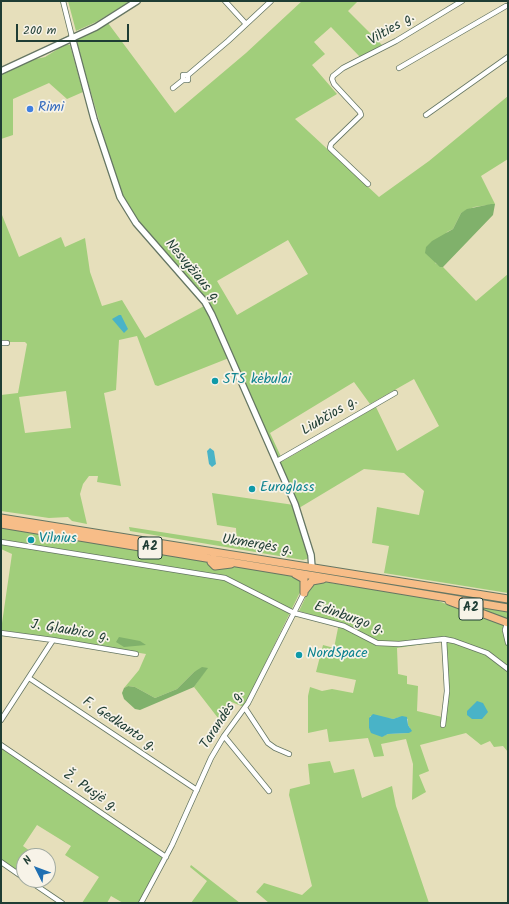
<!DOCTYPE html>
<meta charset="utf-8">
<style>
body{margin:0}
#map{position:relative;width:509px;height:904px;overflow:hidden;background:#e6dfbb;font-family:Kalam,sans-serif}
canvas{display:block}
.frame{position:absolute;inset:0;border:2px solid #1f3d34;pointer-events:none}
.north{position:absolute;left:16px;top:848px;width:40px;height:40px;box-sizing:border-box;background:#f7f3e8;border:1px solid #a1aaa0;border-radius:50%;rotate:312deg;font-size:11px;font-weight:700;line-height:16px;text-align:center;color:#1f3d34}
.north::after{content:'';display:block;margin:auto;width:14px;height:18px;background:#1f6fb2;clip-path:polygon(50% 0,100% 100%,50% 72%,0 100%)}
.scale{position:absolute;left:16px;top:24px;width:113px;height:18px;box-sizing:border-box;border:2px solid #1f3d34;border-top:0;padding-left:5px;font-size:12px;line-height:14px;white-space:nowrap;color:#1f3d34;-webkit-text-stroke:3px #f7f3e8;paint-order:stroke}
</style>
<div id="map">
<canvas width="509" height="904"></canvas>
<div class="frame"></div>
<div class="north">N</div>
<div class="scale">200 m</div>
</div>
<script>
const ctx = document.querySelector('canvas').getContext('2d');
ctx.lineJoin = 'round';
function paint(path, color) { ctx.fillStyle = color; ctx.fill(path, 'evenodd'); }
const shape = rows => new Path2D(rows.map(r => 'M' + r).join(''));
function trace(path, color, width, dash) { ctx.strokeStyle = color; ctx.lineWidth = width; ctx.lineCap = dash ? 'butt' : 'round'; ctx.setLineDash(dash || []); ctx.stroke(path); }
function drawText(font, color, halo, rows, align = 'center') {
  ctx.font = font + ' Kalam,sans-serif'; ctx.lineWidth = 3.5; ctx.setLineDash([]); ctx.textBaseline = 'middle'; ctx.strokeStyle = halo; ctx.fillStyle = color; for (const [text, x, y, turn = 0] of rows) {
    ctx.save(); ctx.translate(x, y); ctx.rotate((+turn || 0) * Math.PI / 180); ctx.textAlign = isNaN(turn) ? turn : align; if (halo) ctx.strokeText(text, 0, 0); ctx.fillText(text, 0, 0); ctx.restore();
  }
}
const green = shape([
 [68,1,131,1,96,22,76,31],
 [302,1,358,1,348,11,382,45,361,58,331,27,314,42,325,54,312,65,337,94,295,119,379,197,429,161,508,96,508,159,481,176,495,204,474,207,461,213,453,229,447,232,435,263,443,267,476,301,508,274,508,593,384,573,389,546,372,543,377,507,419,515,424,491,404,473,364,469,299,508,284,471,213,310,208,303,135,219,120,193,76,41,78,38,108,23,175,113,246,53],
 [288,240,308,274,237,315,217,281],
 [414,379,439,426,397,451,376,407,283,461,270,433,354,382,370,404],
 [66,44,70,45,83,92,67,99,49,83,13,99,13,135,1,139,1,75,32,60,45,57],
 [2,215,19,257,61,237,65,247,85,238,90,272,102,306,122,300,145,338,204,306,229,358,158,386,155,385,137,336,119,340,116,390,104,393,121,486,97,482,98,476,89,476,83,484,80,494,87,524,72,521,68,517,49,518,1,511,1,395,18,393,27,344,25,342,1,342],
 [66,391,71,428,25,433,19,397],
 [212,493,294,505,310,558,303,560,130,531,129,527,237,544,236,528,217,525],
 [1,527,298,576,300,577,301,590,244,707,229,701,218,718,194,687,207,668,194,672,177,689,155,698,135,687,128,686,124,688,139,670,146,654,1,630,12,554,1,549],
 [319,581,433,599,508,627,508,752,503,746,494,747,490,741,481,745,466,733,420,745,429,771,419,775,426,792,412,800,413,764,406,739,381,744,384,756,374,757,368,738,329,742,327,729,308,733,308,696,310,687,322,691,332,689,353,693,356,680,316,672,323,645,334,648,339,623,299,611,312,584],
 [443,641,445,693,442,717,417,711,418,686,407,684,407,676,398,674,397,648],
 [370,716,393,719,400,717,408,719,408,725,410,728,409,733,388,734,383,736,369,728],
 [468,605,508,611,508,620],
 [1,748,162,857,162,860,139,903,123,903,111,896,107,903,82,903,99,877,65,855,71,846,37,825,23,846,34,854,34,856,24,856,24,866,17,870,1,859],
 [330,761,334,773,354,769,362,798,392,786,396,806,429,903,269,903,256,892,264,883,302,895,312,886,289,795,290,789,310,784,308,764],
 [191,865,240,903,191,903,207,881,190,867]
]);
const forest = shape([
 [491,204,495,204,493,215,443,267,440,267,425,253,426,247,432,241,453,229,461,213,467,209],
 [119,637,140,641,146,645,124,647,116,642],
 [202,667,208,668,194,687,140,710,135,709,124,699,122,693,124,688,128,686,135,687,155,698,177,689,194,672]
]);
const water = shape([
 [119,315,121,315,128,329,124,333,112,319],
 [210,448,214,451,216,464,212,467,209,464,207,451],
 [477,701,483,703,488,712,482,719,472,719,467,715,467,711],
 [373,714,393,719,402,716,407,717,408,725,412,731,409,733,388,734,382,737,371,733,369,728,369,718]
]);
const minor = shape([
 [63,1,72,37],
 [225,1,246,24],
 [399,68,506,6],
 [188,75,228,41,271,1],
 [183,80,188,80,188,75],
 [183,80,183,75,188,75],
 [173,88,183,80],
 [426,115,508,57],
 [368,184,330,148,331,144,361,115,360,112,334,84,332,79,333,76,343,68,396,41,462,1],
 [1,343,7,343],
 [277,461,395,393],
 [1,542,225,578,294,613,344,626,377,643,399,644,444,639,454,641,487,653,508,669],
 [507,623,505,630,508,643],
 [1,633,53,640,136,654],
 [29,678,197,790],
 [245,708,268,743,275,748,289,754],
 [1,720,53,640],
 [443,725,447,691,444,639],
 [224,736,269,791],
 [1,745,166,857],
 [1,862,24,878],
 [28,880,62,903],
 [141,903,172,845,211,758,224,736,248,703,304,593]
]);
const tertiary = shape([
 [72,37,94,119,120,197,136,223,205,302,212,315,295,504,311,555,312,568],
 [1,71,96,27,137,1]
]);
const trunk = shape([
 [1,518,508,599],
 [1,524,508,608],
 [212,558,211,562,215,566,231,564],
 [295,574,304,579,304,593],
 [305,590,312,581,323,579],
 [449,601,508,623]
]);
const markers = [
 [30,109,4,"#3f7fe0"],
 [215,381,4,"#0f9aa8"],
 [252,489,4,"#0f9aa8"],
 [31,540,4,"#0f9aa8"],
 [299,655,4,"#0f9aa8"]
];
const shields = [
 [150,548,24],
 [471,609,24]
];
const shieldNames = [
 ["A2",150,548],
 ["A2",471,609]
];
const streetNames = [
 ["Vilties g.",392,30,-31],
 ["Nesvyžiaus g.",192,272,50],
 ["Liubčios g.",330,417,-31],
 ["Ukmergės g.",257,546,9],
 ["Edinburgo g.",349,619,19],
 ["J. Glaubico g.",70,632,9],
 ["Tarandės g.",223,720,-57],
 ["F. Gedkanto g.",119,725,34],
 ["Ž. Pusjė g.",90,792,34]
];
const shopNames = [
 ["Rimi",38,109]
];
const cultureNames = [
 ["STS kėbulai",223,381],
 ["Euroglass",260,489],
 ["Vilnius",39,540],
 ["NordSpace",307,655]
];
paint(green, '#a1ce7b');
paint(forest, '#80b16b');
paint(water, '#49b3c7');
trace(minor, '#657663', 6);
trace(tertiary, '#657663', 8);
trace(trunk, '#657663', 9);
trace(minor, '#fff', 4.5);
trace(tertiary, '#fff', 5.5);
trace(trunk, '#f7bd88', 7);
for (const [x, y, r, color] of markers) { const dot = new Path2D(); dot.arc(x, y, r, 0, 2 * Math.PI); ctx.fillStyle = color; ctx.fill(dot); trace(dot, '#f7f3e8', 1.5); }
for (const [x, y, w] of shields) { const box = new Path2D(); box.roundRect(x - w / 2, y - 11, w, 22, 3); ctx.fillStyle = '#f7f3e8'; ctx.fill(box); trace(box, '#1f3d34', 1); }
drawText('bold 13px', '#1f3d34', null, shieldNames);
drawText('14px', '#1f3d34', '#f7f3e8', streetNames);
drawText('14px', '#366cbe', '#f7f3e8', shopNames, 'left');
drawText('14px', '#0d838f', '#f7f3e8', cultureNames, 'left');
</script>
